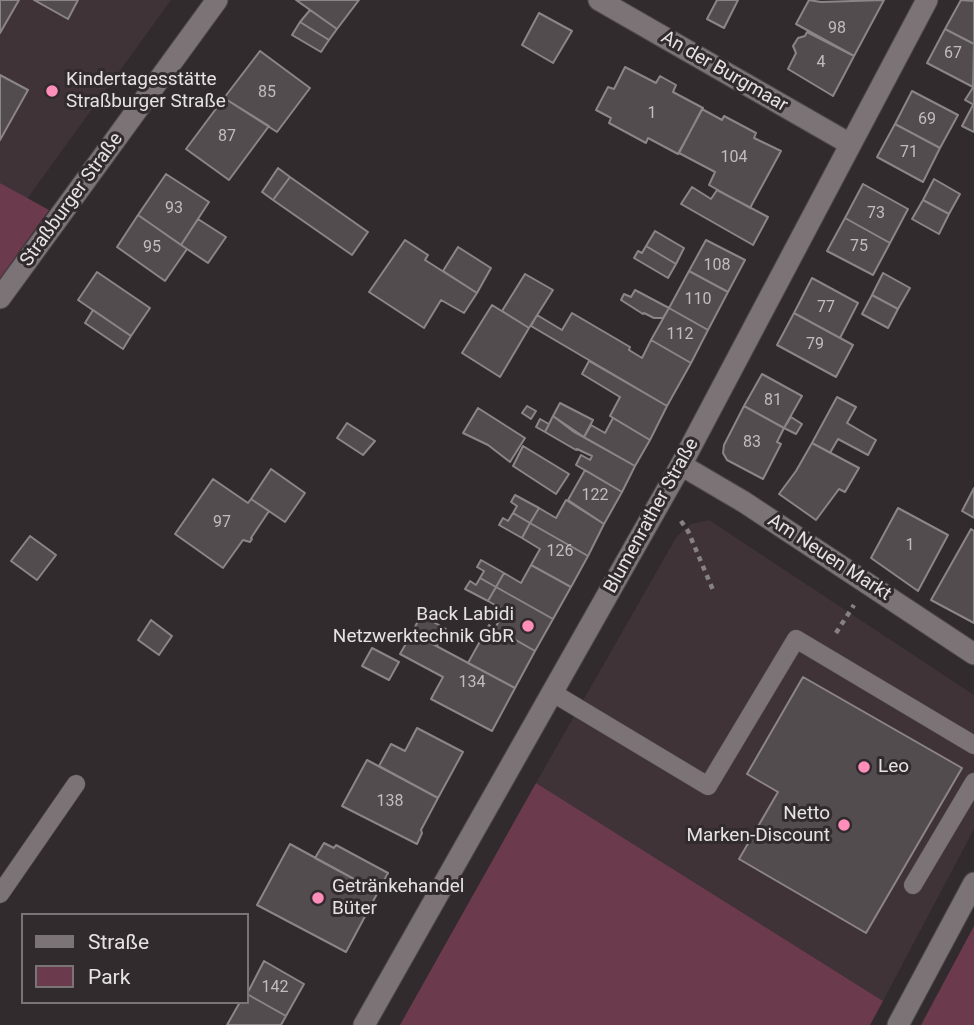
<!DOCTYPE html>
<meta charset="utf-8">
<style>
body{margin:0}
#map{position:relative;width:974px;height:1025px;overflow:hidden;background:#312b2d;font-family:Roboto,sans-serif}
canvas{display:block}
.legend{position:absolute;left:21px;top:913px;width:228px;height:91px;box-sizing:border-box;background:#312b2d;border:2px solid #797476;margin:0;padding:9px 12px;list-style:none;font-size:21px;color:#e6e2e3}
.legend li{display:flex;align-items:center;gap:14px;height:35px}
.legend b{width:35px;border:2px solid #797476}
</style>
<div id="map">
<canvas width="974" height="1025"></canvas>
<ul class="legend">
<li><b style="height:9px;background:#7b7375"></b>Straße</li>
<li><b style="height:19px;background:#6c3a4d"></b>Park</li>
</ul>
</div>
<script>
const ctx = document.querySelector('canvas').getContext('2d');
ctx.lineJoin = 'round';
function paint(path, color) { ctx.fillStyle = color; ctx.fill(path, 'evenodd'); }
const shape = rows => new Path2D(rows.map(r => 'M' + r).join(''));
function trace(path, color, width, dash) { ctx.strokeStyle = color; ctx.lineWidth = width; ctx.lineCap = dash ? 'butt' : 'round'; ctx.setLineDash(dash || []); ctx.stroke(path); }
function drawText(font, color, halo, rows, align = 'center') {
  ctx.font = font + ' Roboto,sans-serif'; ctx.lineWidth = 6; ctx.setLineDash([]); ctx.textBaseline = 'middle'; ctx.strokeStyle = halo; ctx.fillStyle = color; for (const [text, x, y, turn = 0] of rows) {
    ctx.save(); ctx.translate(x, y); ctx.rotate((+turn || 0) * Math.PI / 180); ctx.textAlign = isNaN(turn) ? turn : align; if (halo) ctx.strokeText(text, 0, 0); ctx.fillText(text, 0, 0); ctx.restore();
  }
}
const built = shape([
 [0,0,171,0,27,199,0,183],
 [709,520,974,695,974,829,883,1001,536,783,677,536,691,524]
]);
const green = shape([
 [0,183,49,210,0,278],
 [536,783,883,1001,870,1025,400,1025],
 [974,926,974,1025,921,1025]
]);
const building = shape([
 [0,0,19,0,0,33,0,0],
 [34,0,78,0,68,19,34,0],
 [296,0,359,0,337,29,296,0],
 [717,0,738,0,724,28,707,19,717,0],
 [809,0,821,2,884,0,854,56,796,24,809,0],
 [961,0,974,1,974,44,945,29,961,0],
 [310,10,337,29,329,40,300,22,310,10],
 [539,13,572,31,553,63,522,45,539,13],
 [300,22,329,40,321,52,292,35,300,22],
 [945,29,974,44,973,87,927,63,945,29],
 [807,32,854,56,833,96,788,69,796,53,793,46,798,38,805,36,807,32],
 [260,51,310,88,277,132,224,98,260,51],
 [625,67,656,83,660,76,676,85,673,92,703,108,678,154,648,138,646,143,609,123,611,118,596,110,608,87,614,89,625,67],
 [0,75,28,90,0,140,0,75],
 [974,86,974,105,965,100,974,86],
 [912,91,958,115,940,148,895,124,912,91],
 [224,98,269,126,229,180,186,149,224,98],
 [973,105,974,105,974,132,962,126,973,105],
 [702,109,722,120,724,116,756,133,754,138,781,151,750,208,709,185,715,172,679,153,702,109],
 [895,124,940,148,923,182,877,157,895,124],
 [278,168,290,177,273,200,262,192,278,168],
 [166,174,209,202,181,245,138,215,166,174],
 [290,177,368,232,352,255,273,200,290,177],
 [934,179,960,194,949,214,923,200,934,179],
 [863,184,908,209,890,243,845,218,863,184],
 [692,187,711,199,717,190,768,217,753,245,681,204,692,187],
 [923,200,949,214,939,234,912,219,923,200],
 [138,215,187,249,165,281,117,247,138,215],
 [845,218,890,243,873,275,827,251,845,218],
 [198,219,226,237,208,263,181,245,198,219],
 [655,231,684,248,676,264,646,246,655,231],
 [405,240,428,255,425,260,477,293,464,313,441,300,424,328,369,292,405,240],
 [706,240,745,260,728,292,689,271,706,240],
 [646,246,676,264,668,278,634,258,638,251,642,253,646,246],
 [458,247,491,268,477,293,443,271,458,247],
 [689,271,728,292,708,330,669,308,689,271],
 [97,272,150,308,131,336,78,300,97,272],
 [883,273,910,288,898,309,872,295,883,273],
 [525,274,553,290,529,328,502,311,525,274],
 [812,278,858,303,840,338,794,313,812,278],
 [635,290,669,308,663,318,654,318,644,313,643,314,621,300,624,294,631,297,635,290],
 [872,295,898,309,888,328,862,314,872,295],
 [492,305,529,328,500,377,462,353,492,305],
 [669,308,708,330,691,363,651,340,669,308],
 [93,310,131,336,123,349,85,323,93,310],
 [572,313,630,347,629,350,642,358,651,340,691,363,667,406,531,326,537,315,562,330,572,313],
 [794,313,853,345,836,377,777,345,794,313],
 [589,361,667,406,650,440,610,416,620,397,582,374,589,361],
 [762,374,802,396,784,428,744,406,762,374],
 [837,397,856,407,847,423,876,440,868,455,838,439,830,453,812,443,837,397],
 [560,403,593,420,584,437,553,416,560,403],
 [527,406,536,411,531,419,522,413,527,406],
 [744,406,784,428,777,442,781,444,763,479,727,460,723,453,724,445,744,406],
 [478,408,525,438,510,462,488,445,463,433,478,408],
 [553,416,574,432,635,466,622,492,576,465,581,455,590,460,592,456,577,449,576,450,545,432,553,416],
 [791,417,802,424,796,434,784,428,791,417],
 [613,418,650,440,635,466,584,437,591,425,605,433,613,418],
 [540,419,549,424,545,432,536,427,540,419],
 [347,423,375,441,363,455,337,438,347,423],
 [812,443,859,468,845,492,839,489,816,520,779,494,796,471,812,443],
 [523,446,569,474,556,494,513,466,523,446],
 [271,469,305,493,285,522,251,499,271,469],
 [585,470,622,492,604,524,568,500,585,470],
 [213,479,248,503,251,499,269,511,251,538,252,539,250,542,243,540,223,568,175,534,213,479],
 [974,488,974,518,962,511,974,488],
 [515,495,539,508,530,523,513,513,517,506,511,502,515,495],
 [566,500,604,524,588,556,530,523,539,508,556,518,566,500],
 [898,508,948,535,918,591,871,558,898,508],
 [513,513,530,523,522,538,499,525,503,518,508,521,513,513],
 [530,523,588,556,571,587,531,565,540,549,522,538,530,523],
 [971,529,974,531,974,623,931,600,971,529],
 [30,536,56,555,37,580,11,561,30,536],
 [481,560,504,573,496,587,480,578,484,571,477,567,481,560],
 [531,565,571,587,553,619,496,587,504,573,521,583,531,565],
 [480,578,496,587,488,601,465,589,470,581,476,585,480,578],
 [496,587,553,619,535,651,495,628,505,611,488,601,496,587],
 [421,615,446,629,437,646,412,633,421,615],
 [151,620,172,636,159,655,138,640,151,620],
 [489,625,535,651,515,688,468,663,489,625],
 [412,633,515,688,492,731,431,699,443,677,400,654,412,633],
 [372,648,399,662,389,680,362,666,372,648],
 [803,677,962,768,866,933,739,859,778,792,747,774,803,677],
 [417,728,463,752,438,798,379,766,391,744,405,751,417,728],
 [367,760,438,798,421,830,422,833,417,844,342,806,367,760],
 [324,843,334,848,336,845,388,873,378,892,315,858,324,843],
 [290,844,378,892,346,952,257,905,290,844],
 [264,961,304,984,286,1016,247,994,264,961],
 [247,994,286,1016,281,1025,227,1025,240,1002,247,1002,247,994]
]);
const path = shape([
 [681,521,688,531,713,590],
 [836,633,854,605]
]);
const service = shape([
 [553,693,708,786,796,639,974,745],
 [913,885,974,782],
 [0,894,76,784]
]);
const minor = shape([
 [599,0,850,144],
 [0,298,217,0],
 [681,465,744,502,974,654],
 [898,1025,974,883]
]);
const tertiary = shape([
 [364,1025,681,465,927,0]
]);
const markers = [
 [52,91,7,"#ff8eba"],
 [528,626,7,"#ff8eba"],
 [864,767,7,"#ff8eba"],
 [844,825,7,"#ff8eba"],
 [318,898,7,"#ff8eba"]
];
const numberNames = [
 ["98",837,29],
 ["67",953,54],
 ["4",821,63],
 ["85",267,93],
 ["1",652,114],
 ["69",927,120],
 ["87",227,137],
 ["71",909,153],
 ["104",734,158],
 ["93",174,209],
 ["73",876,214],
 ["75",859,247],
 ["95",152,248],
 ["108",717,266],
 ["110",698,300],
 ["77",826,308],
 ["112",680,335],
 ["79",815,345],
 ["81",773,401],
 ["83",752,443],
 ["122",595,496],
 ["97",222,523],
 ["1",910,546],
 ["126",560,552],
 ["134",472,683],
 ["138",390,802],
 ["142",275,988]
];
const streetNames = [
 ["An der Burgmaar",724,72,30],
 ["Straßburger Straße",72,200,-54],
 ["Blumenrather Straße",652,516,-61],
 ["Am Neuen Markt",829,558,33]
];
const poiNames = [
 ["Kindertagesstätte",66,80],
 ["Straßburger Straße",66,102],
 ["Back Labidi",514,615,"right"],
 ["Netzwerktechnik GbR",514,637,"right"],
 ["Leo",878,767],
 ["Netto",830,814,"right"],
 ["Marken-Discount",830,836,"right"],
 ["Getränkehandel",332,887],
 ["Büter",332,909]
];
paint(built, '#3f3337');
paint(green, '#6c3a4d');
paint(building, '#534c4e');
trace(building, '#8c8587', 2);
trace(service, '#4e4a4b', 19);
trace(minor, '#4e4a4b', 23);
trace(tertiary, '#4e4a4b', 23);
trace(path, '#868182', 4.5, [5, 5]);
trace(service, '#7b7375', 18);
trace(minor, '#7b7375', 21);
trace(tertiary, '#7b7375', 21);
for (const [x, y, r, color] of markers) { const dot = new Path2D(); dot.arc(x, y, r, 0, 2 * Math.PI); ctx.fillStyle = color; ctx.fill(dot); trace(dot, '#312b2d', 2.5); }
drawText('16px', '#c1bcbe', null, numberNames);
drawText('19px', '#e6e2e3', '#312b2d', streetNames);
drawText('19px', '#e6e2e3', '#312b2d', poiNames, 'left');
</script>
